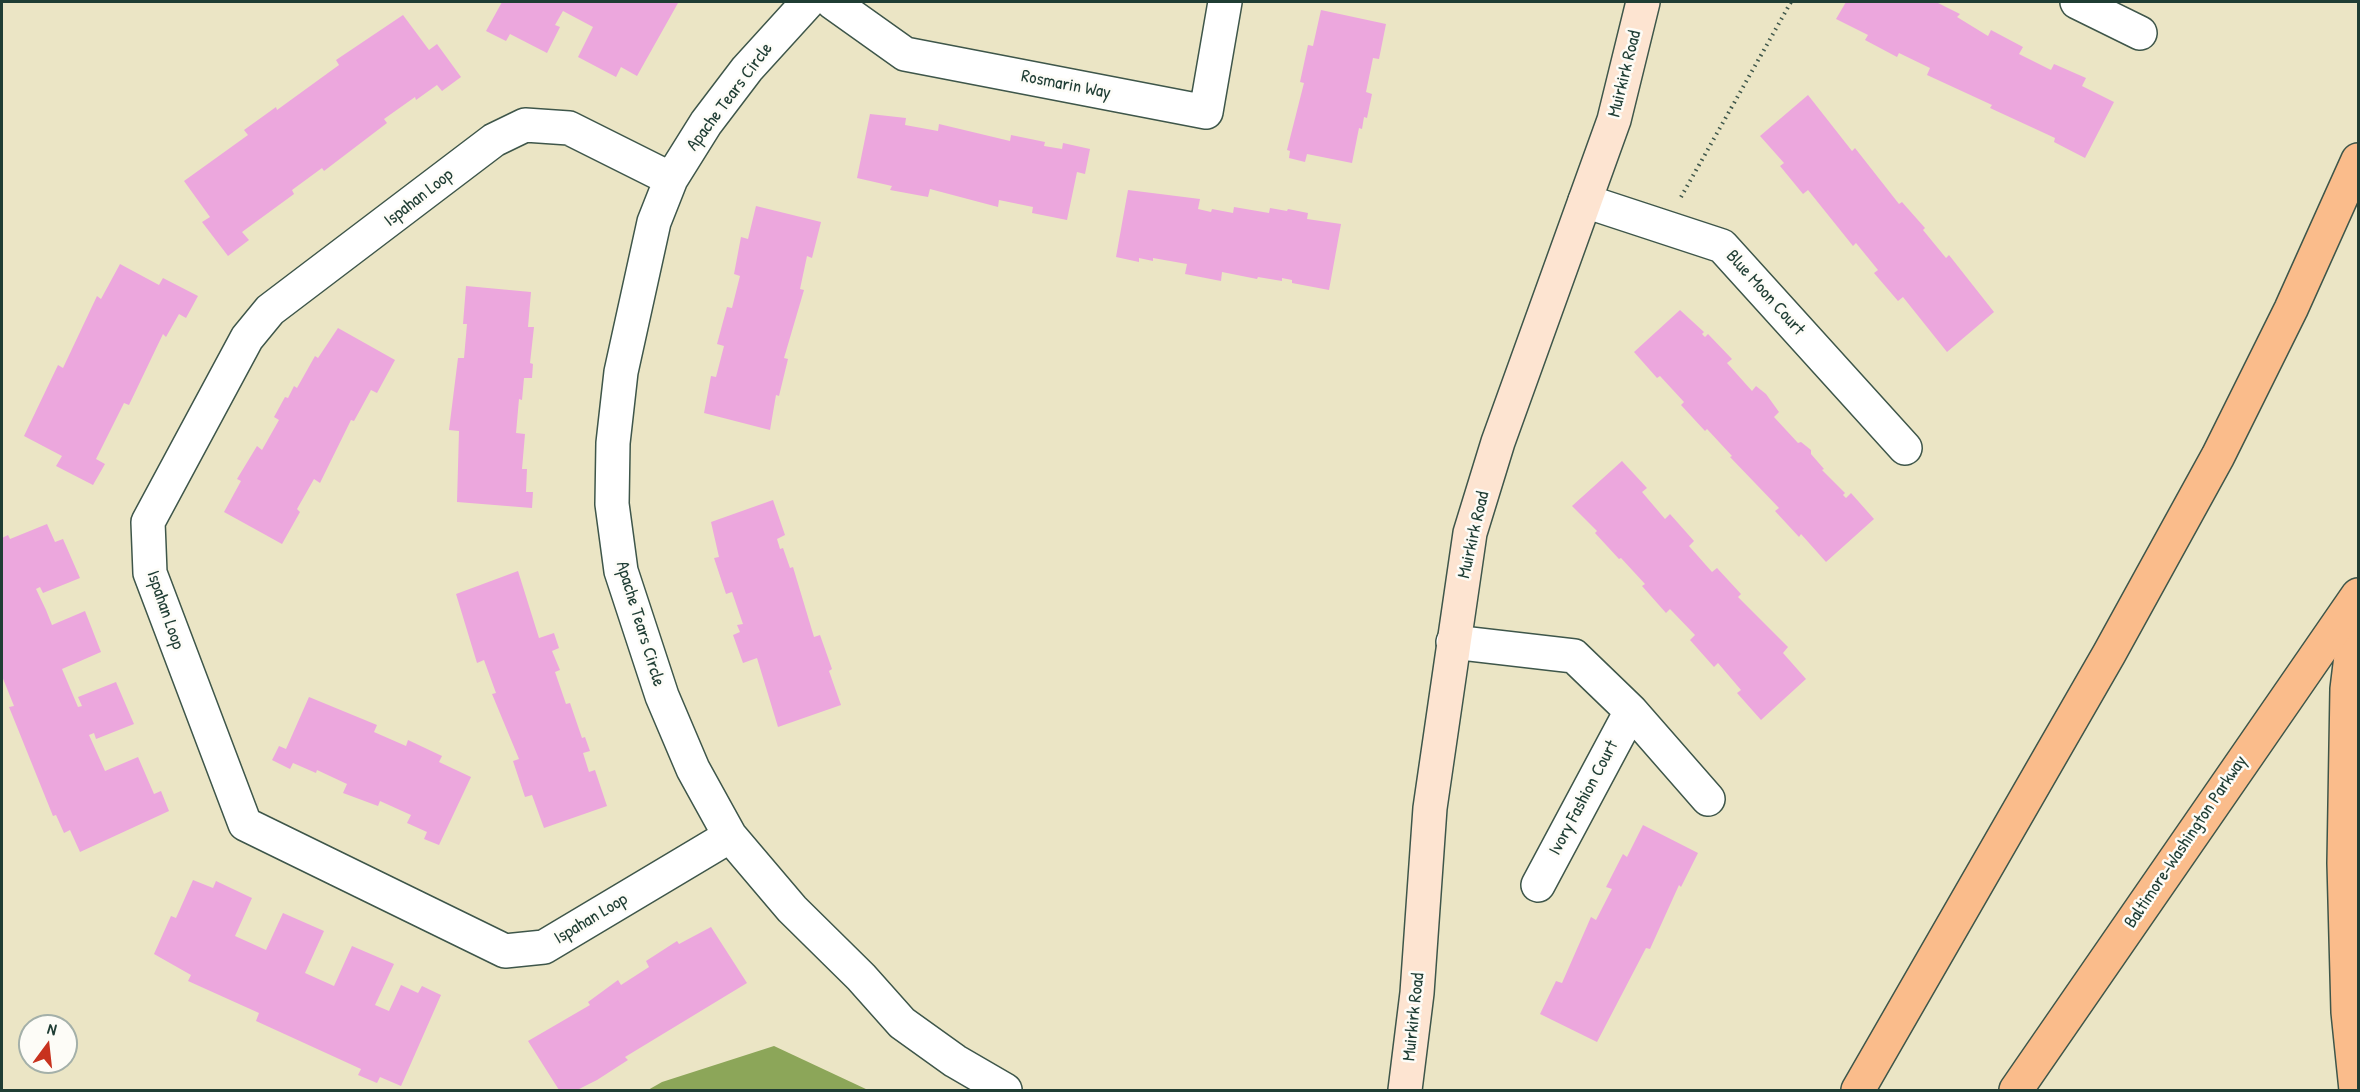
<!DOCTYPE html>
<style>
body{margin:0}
#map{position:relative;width:2360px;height:1092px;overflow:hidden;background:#ebe5c5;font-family:"Patrick Hand",sans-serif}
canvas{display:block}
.frame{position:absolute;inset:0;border:3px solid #1f3d34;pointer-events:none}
.north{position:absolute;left:18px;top:1014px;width:60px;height:60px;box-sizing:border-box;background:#fdfcf7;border:2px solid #a4b0a9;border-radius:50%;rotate:15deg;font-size:16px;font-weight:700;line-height:24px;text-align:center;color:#1f3d34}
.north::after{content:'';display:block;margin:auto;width:21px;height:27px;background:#c8321e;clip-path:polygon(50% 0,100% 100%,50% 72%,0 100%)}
</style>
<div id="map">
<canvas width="2360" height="1092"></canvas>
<div class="frame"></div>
<div class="north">N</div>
</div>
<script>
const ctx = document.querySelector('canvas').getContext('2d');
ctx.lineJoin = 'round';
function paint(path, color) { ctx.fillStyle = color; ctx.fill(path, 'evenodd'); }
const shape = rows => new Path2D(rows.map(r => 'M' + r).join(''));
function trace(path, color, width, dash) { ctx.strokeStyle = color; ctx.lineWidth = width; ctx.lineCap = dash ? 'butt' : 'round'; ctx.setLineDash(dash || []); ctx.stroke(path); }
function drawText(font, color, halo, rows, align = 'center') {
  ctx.font = font + ' "Patrick Hand",sans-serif'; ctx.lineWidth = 5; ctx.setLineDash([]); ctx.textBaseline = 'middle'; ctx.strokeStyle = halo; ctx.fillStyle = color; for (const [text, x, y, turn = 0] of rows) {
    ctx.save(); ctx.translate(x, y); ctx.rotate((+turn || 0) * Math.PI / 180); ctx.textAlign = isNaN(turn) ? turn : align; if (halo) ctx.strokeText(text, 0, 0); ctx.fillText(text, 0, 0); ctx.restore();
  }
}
const forest = shape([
 [774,1046,868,1090,648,1090,662,1082]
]);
const building = shape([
 [502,2,676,2,678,3,637,76,621,67,616,77,578,57,593,27,563,11,555,25,560,27,547,53,510,34,506,41,486,31],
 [1846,2,1936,2,1960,14,1957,17,1988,36,1991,30,2023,47,2019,54,2051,70,2054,64,2086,78,2082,86,2114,102,2085,158,2054,142,2055,138,1990,108,1992,105,1927,75,1930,68,1899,53,1897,57,1865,40,1868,35,1836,19],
 [1321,10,1386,24,1379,59,1373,58,1366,92,1372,94,1367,118,1364,117,1362,129,1359,128,1352,163,1307,154,1305,162,1289,158,1290,151,1287,150,1304,83,1300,82,1308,45,1313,46],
 [403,15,429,50,437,44,461,77,442,91,437,85,416,100,415,97,384,119,387,123,324,171,322,168,292,190,294,194,242,232,249,240,228,256,202,222,210,217,184,181,248,135,244,130,276,107,277,110,339,65,336,60],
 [1808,95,1852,151,1855,148,1899,204,1902,202,1925,228,1923,230,1946,258,1949,255,1994,312,1947,352,1903,297,1898,301,1874,273,1878,270,1856,243,1853,246,1808,190,1803,194,1780,166,1784,163,1760,136],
 [870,114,906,118,905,125,938,131,939,124,1010,141,1011,135,1045,142,1044,146,1062,149,1063,143,1090,149,1085,174,1077,172,1067,220,1032,213,1033,207,999,200,998,207,930,189,928,197,890,190,892,186,857,178],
 [1128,190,1200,199,1198,209,1211,212,1212,209,1233,213,1234,207,1269,213,1270,208,1287,211,1288,209,1308,213,1307,219,1341,224,1329,290,1292,283,1292,280,1282,278,1282,281,1258,277,1257,279,1222,272,1221,281,1185,274,1187,264,1153,258,1153,261,1139,258,1139,262,1116,257],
 [756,206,821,222,812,258,807,256,800,289,804,290,784,358,788,359,779,396,776,395,770,430,704,413,711,376,716,377,724,346,717,344,727,307,732,308,740,276,734,274,741,237,748,239],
 [120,264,159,285,163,278,198,296,186,318,179,314,166,337,163,334,129,405,124,403,96,459,105,464,93,485,56,466,62,456,24,436,58,365,63,368,97,296,101,299],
 [466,286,531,292,528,327,534,327,530,363,533,364,532,378,524,378,522,400,519,399,516,433,525,434,522,469,527,469,526,492,533,492,532,508,457,502,459,431,449,430,458,358,464,358,467,324,463,324],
 [1680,310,1704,332,1702,334,1705,337,1708,334,1732,359,1727,363,1752,391,1756,386,1766,394,1779,412,1774,417,1798,443,1801,442,1811,450,1811,454,1824,469,1822,470,1845,493,1843,495,1846,498,1851,493,1874,519,1826,562,1801,534,1799,537,1775,511,1779,508,1730,457,1732,456,1707,429,1705,431,1681,405,1684,402,1660,376,1657,378,1634,352],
 [338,328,395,360,377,393,371,390,354,421,351,420,320,483,314,479,297,509,300,512,282,544,224,512,241,481,237,479,257,446,262,450,279,420,274,417,285,397,288,398,294,386,297,388,315,356,318,358],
 [1622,461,1647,488,1642,492,1665,519,1670,514,1694,541,1689,546,1712,572,1717,568,1741,594,1738,597,1788,647,1783,653,1806,679,1761,720,1737,693,1741,690,1718,663,1714,667,1690,640,1695,635,1670,609,1666,613,1642,586,1645,584,1621,558,1619,559,1595,533,1597,531,1572,506],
 [773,500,785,535,777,539,780,549,783,548,790,568,793,567,814,637,820,635,832,669,829,671,841,705,778,727,757,658,743,663,733,635,740,632,737,625,743,624,732,592,726,594,714,558,719,557,711,522],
 [47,524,55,542,63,539,80,578,43,593,40,587,36,589,46,610,52,625,85,611,101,652,62,669,78,707,82,706,78,697,116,682,134,724,96,739,94,733,89,735,105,771,138,757,154,794,161,791,169,811,80,852,70,830,64,833,56,815,53,816,9,707,14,706,2,676,2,538,8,535,10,539],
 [518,571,539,638,554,633,559,648,552,651,560,670,555,672,566,704,570,703,582,738,585,737,590,751,583,753,589,772,595,770,607,806,544,828,532,795,525,797,513,761,519,759,492,694,496,693,484,660,477,663,456,594],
 [309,697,377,725,374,732,406,746,408,740,442,756,439,762,471,777,439,845,424,839,427,832,407,823,411,815,380,801,378,806,343,793,347,784,317,770,316,773,293,763,290,769,272,760,279,746,286,749],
 [1643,825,1698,853,1681,887,1679,885,1650,949,1646,948,1597,1042,1540,1014,1556,981,1562,983,1591,917,1596,920,1612,889,1606,887,1623,854,1627,857],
 [193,880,213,888,216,881,252,898,235,936,266,950,283,913,324,931,305,973,334,986,352,946,394,964,375,1005,389,1011,401,985,418,993,422,986,441,995,401,1086,380,1077,377,1083,358,1075,361,1069,256,1021,259,1013,188,981,191,975,154,954,171,916,176,918],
 [711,927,747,983,625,1057,628,1060,597,1080,577,1090,559,1090,528,1041,590,1005,588,1002,618,980,621,985,649,967,646,961,677,941,679,944]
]);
const path = shape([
 [1681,197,1791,2]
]);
const minor = shape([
 [808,2,747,69,706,123,671,179,654,222,621,372,613,443,612,504,621,571,662,696,693,769,730,836,792,909,861,977,902,1023,955,1061,1005,1090],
 [832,2,905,54,1206,112,1225,2],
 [2077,2,2140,33],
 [671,179,569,128,525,125,494,140,270,310,247,338,148,522,150,573,245,824,505,951,544,947,730,836],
 [1585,201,1722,246,1905,448],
 [1453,642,1574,656,1631,711,1538,885],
 [1631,711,1708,799]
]);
const secondary = shape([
 [1405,1090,1417,993,1430,808,1470,533,1498,442,1614,120,1643,2]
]);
const primary = shape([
 [2356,1090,2348,1012,2344,863,2347,689,2358,599]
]);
const motorway = shape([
 [1858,1090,2109,654,2218,456,2291,309,2358,160],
 [2016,1090,2358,595]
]);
const streetNames = [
 ["Muirkirk Road",1625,74,-76],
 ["Rosmarin Way",1066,85,11],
 ["Apache Tears Circle",730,97,-53],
 ["Ispahan Loop",419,198,-38],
 ["Blue Moon Court",1765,293,48],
 ["Muirkirk Road",1474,535,-77],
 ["Ispahan Loop",165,610,71],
 ["Apache Tears Circle",640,624,73],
 ["Ivory Fashion Court",1584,798,-62],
 ["Baltimore-Washington Parkway",2186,842,-56],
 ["Ispahan Loop",591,919,-31],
 ["Muirkirk Road",1414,1017,-84]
];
paint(forest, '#8ca659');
paint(building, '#eca7dd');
trace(minor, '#3e564a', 36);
trace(secondary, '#3e564a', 36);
trace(primary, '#3e564a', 36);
trace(motorway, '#3e564a', 36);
trace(path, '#3e564a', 4, [1.5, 4.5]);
trace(minor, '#fff', 33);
trace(secondary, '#fde4d1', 33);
trace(primary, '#fabc8b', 33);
trace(motorway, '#fabc8b', 33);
drawText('18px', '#1f3d34', '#fdfcf7', streetNames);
</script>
